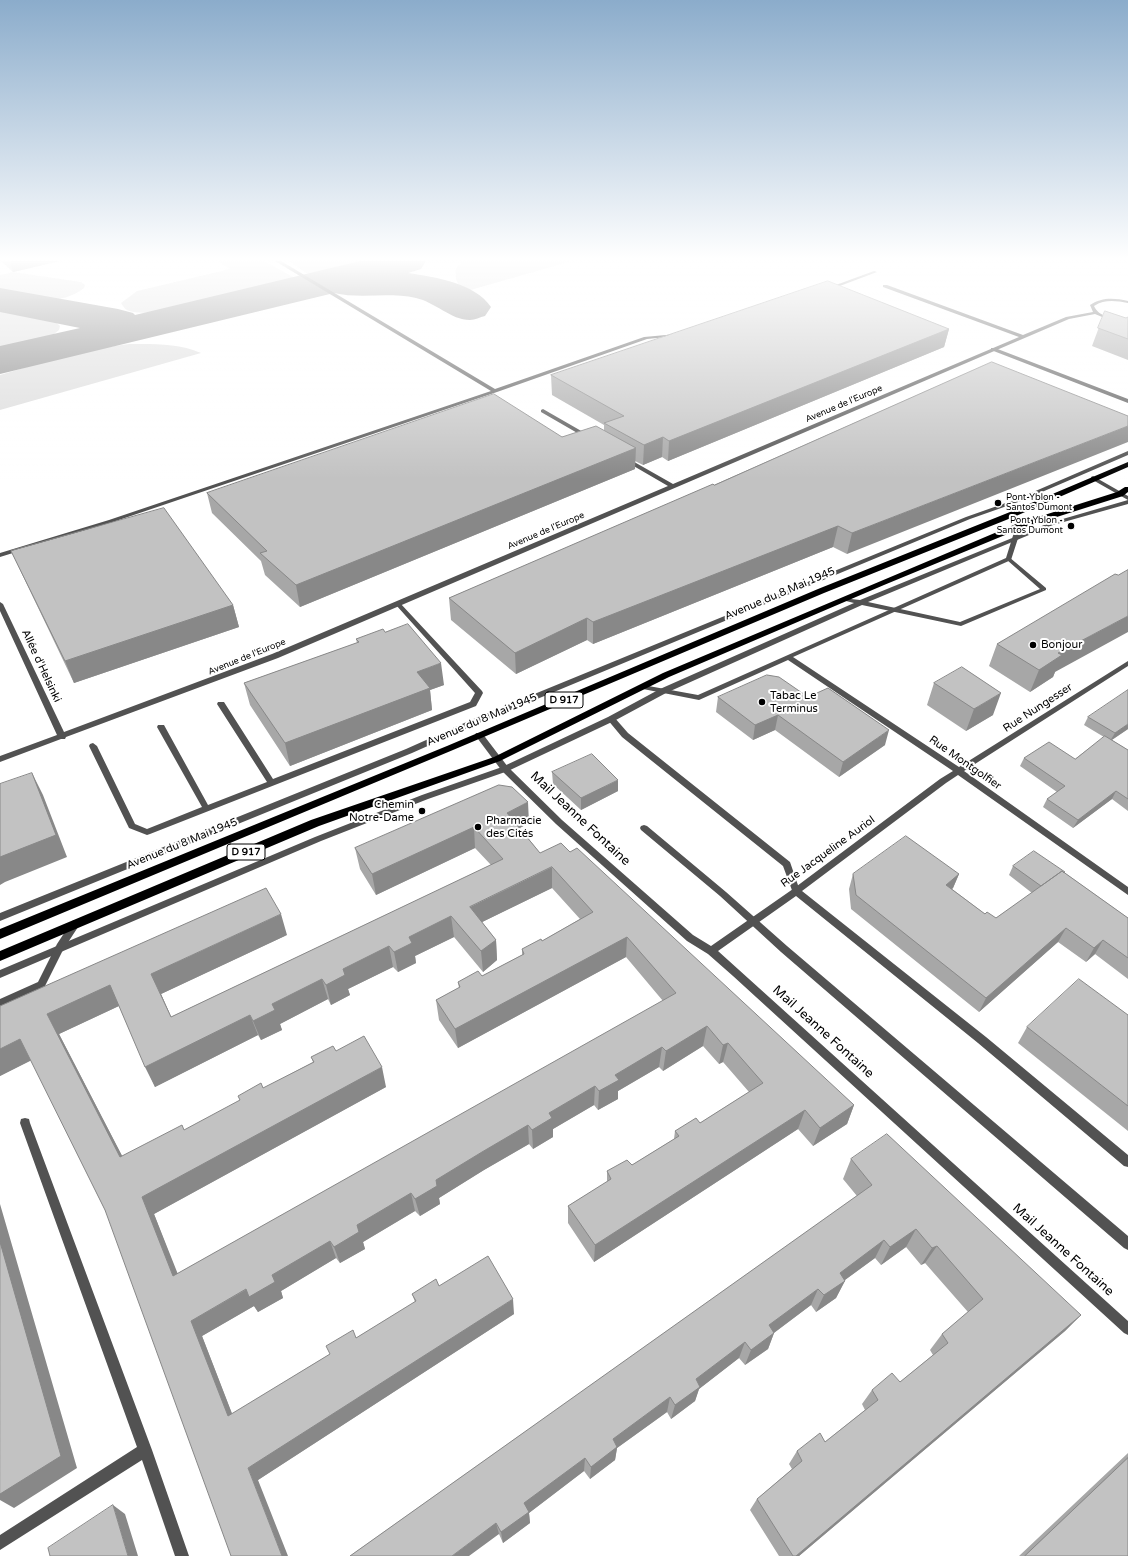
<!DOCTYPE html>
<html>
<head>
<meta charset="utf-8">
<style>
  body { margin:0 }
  canvas { display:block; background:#fff }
</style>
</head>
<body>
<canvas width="1128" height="1556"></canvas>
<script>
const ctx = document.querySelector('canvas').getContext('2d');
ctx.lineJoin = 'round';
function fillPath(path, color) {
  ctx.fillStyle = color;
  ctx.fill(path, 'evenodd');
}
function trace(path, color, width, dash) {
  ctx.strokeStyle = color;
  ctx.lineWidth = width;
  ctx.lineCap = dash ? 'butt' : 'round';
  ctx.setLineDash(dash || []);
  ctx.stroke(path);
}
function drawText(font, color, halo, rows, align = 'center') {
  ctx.font = font + ' "Varela Round",sans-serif';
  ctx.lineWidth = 4;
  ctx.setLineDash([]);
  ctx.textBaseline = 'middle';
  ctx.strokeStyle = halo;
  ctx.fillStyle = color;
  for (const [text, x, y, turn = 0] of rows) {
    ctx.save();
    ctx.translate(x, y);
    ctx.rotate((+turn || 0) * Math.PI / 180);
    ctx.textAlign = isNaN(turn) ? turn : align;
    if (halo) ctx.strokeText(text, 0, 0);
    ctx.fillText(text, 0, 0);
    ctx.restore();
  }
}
fillPath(new Path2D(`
  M218,261H264L293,277L294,280L288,283C259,290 150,322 127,310C125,309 123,306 121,303L137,291L230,269Z
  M289,261H374L314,275L306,273Z
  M463,261H572L467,291C456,284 455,280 456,268Z
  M13,272L81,282L85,285L84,288C60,307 28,299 0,294V275Z
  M0,310L55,321L60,326L59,330L48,339L0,350Z
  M129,344C154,344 178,343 201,353L0,410V375C43,362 85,349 129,344Z`), '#d9d9d9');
fillPath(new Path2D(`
  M360,261H426L421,269L408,273C435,277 475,283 491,307L485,316C480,317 475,320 470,320C451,320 435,302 416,298C389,292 359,299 334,293L0,374V346L80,328L0,312V288L118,309L133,313L135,315Z`), '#808080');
fillPath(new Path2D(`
  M275,261H281L495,389L644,337L677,334L679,335L677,336L647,339L497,392L113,522L0,557V553L109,520L491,391Z
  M874,271L877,272L829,290L825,289Z
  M991,348H995L1128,399V403L991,350Z
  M1128,451V455L1021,501L970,519L477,724L412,753L0,921V913L406,749L471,720L966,517L1017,499Z
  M1128,500V504L1053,525L868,602L960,622L1040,589L1007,560L1006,559L1009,557L1046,588V590L961,626L862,605L666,693L614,721L508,771L428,799L321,841L0,978V970L315,837L422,795L502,767L608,717L660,689L854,603L842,600V598L860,600L1049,523Z
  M398,602L400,603L482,691L483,693L476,706L150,834L147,835L129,828L89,746L90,744L93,743L97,746L135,824L147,829L202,807L157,727L158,725H164L208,805L267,782L217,704L218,702H224L273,779L470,702L475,693L396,605L395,604Z
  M644,825L647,826L726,892L787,946L1128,1236V1250L1124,1248L781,952L720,896L641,830L640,828L641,826Z
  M25,1118L29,1119L30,1123L152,1450L189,1556H175L142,1460L0,1550V1535L137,1447L20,1123L21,1119Z`), '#525252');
fillPath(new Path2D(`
  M611,716L614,717L628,733L790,862L800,891L799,893L796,894L793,893L783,866L622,737L607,719Z`), '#525252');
fillPath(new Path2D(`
  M883,285H887L1023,335L1066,317L1093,312L1090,305C1102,297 1114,298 1128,301V303C1116,301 1105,299 1094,306C1100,319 1116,318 1128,318V320L1107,319L1095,314L1069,319L278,658L66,737L65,739H61L0,762V756L57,735L0,611V602L3,604L64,732L272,654L668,486L625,461V459H629L673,484L1019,337L883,287Z
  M543,409L590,436L591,437L586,438L541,412V410Z
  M1093,476L1128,496V500L1091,479V477Z
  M1019,524L1022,526L1011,560L793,657L959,767L1128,661V666L964,771L1128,887V895L958,775L946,783L802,891L986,1037L1128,1155V1167L1124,1166L978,1043L796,896L718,951L1128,1321V1335L1124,1333L733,976L708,954L687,941L556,824L502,771L475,735L476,733H482L508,767L562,820L693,935L711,946L793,889L940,779L953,771L788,660L699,700L643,689L639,687L640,685H643L698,695L1006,558L1016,526Z
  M75,920L78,921L80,924L63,950L44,988L0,1007V999L38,982L57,944L72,921Z`), '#525252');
fillPath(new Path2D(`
  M1128,462V467L1016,516L824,593L453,750L0,939V929L447,746L818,589L1010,512Z
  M1125,487H1128V492L1123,496L1022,528L884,585L669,677L500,761L319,826L0,961V951L311,820L494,757L663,673L1016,524L1117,492Z`), '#000');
fillPath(new Path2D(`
  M1,261H60L13,272Z
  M1105,311L1126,318L1128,317V360L1092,346Z
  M949,329L944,347L668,461L662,457L643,465L635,461V469L300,607L265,575L261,561L212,513L207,493L604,430V425L552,395L551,375Z
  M992,362L847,554L833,547L593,644L587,640L516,674L451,620L449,598L714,485Z
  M11,551L233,605L239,627L74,683L21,572Z
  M385,632L444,685L430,690L432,710L290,766L250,705L244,683L357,643L356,639Z
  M997,644L1055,672L1053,677L1030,692L989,666Z
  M934,683L993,715L966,731L927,705Z
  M718,697H808L885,745L839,777L775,730L753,740L716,712Z
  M1088,717L1128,729L1112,740L1128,750V811L1112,799L1073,828L1043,807L1047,799L1057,792L1020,766L1024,758L1075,759L1104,737L1084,725Z
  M552,772L618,791L581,810L553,784Z
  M499,785L529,823L520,828L540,853L570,852L854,1105L847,1124L813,1146L798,1129L594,1262L568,1223V1206L607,1182V1171L632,1165L674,1139L675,1131L700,1123L749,1092L723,1062L719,1064L703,1046L663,1071L659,1067L618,1091V1099L598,1110L594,1105L553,1129V1137L533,1149L529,1144L484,1170L439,1198L440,1204L420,1216L415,1211L363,1242L365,1249L340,1263L336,1258L281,1291L283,1298L258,1312L254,1306L202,1336L232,1414L415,1302L412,1294L439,1286L514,1314L258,1480L105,1210L31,1060L0,1076V1006L287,935L161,994L171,1017L491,865L475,848L376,895L360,869L355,848ZM552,888L580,919L542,941L522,949V955L482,976L458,982L459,988L436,1000L439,1020L458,1048L626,957L663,1001L177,1274L154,1214L386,1087L336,1051L311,1057L313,1062L185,1130L122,1156L59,1034L119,1006L155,1087L258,1035L261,1040L282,1030L280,1024L328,999L331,1005L350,995L348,989L393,967L398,972L416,963L415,956L454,937L483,972L497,960L496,940L482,922Z
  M1013,866L1065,873L1128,918V979L1095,954L1086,962L1058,942L979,1012L851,909L849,889L853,874H959L953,888L952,889L985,914L996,918L1032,893L1009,875Z
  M1128,1015V1131L1018,1043L1027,1027Z
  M851,1159L1081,1315L1065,1331L799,1556H779L750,1510L757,1499L792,1469L789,1464L797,1451L825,1442L865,1410L862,1404L872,1390L900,1382L933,1355L930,1350L942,1334L968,1312L925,1263L921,1265L906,1247L881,1265L875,1258L845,1280L836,1298L816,1312L811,1305L774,1333L768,1349L745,1365L739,1358L699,1389L695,1401L671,1419L667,1412L617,1448L615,1460L590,1479L584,1471L529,1513L530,1523L503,1543L499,1534L350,1556L857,1196L843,1179Z
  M1128,1453V1556H1019Z`), '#a7a7a7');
fillPath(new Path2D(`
  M10,261H60L13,272Z
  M949,329L944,347L668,461L669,441Z
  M1128,426V442L847,554L852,533Z
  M663,437L662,457L643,465L644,445Z
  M636,448L635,469L300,607L296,585Z
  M838,526L833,547L593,644V622Z
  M233,605L239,627L74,683L65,661Z
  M1128,616V632L1055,672L1053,677L1030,692L1039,670L1058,653Z
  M587,618V640L516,674L515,653Z
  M441,663L444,685L430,690L432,710L290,766L285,743L417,672Z
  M1001,693L993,715L966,731L974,709Z
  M778,715L775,730L753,740L755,725Z
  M1128,724V729L1110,741L1115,733Z
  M889,730L885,745L839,777L843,762Z
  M32,773L43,795L67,857L5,882L0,885V857Z
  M618,780V791L581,810V798Z
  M1116,791L1112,799L1073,828L1078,820Z
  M528,802L529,823L508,834L507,813Z
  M474,827L475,848L376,895L372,874Z
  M552,867V888L472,927L470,907Z
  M959,874L953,888L940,899L946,885Z
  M281,914L287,935L161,994L180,1037L151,974Z
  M451,916L454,937L415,956L416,963L398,972L394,952L409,937Z
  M1066,928L1058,942L979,1012L986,998Z
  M627,937L626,957L458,1048L455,1029Z
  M496,940L497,960L483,972L481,951Z
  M1103,940L1095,954L1086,962L1094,948Z
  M389,946L393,967L348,989L350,995L331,1005L326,985L343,969Z
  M322,979L328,999L280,1024L282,1030L261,1040L253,1021L272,1004Z
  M110,985L121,1005L59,1034L132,1175L120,1157L47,1014Z
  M250,1015L258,1035L155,1087L145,1067Z
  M707,1026L703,1046L663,1071L666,1051Z
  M20,1039L34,1059L0,1076V1049Z
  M728,1043L723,1062L719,1064L723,1045Z
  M662,1047L659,1067L618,1091V1099L598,1110L599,1091L615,1075Z
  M382,1067L386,1087L154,1214L185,1292L173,1276L142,1197Z
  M595,1086L594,1105L553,1129V1137L533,1149L532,1130L549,1113Z
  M854,1105L847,1124L813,1146L820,1128Z
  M805,1110L798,1129L594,1262L595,1245Z
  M528,1125L529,1144L484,1170L439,1198L440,1204L420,1216L415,1199L436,1180L482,1152Z
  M411,1193L415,1211L363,1242L365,1249L340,1263L334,1247L357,1225Z
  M0,1204L77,1468L14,1508L0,1500Z
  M916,1229L906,1247L881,1265L890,1247Z
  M884,1240L875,1258L838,1285L845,1281L836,1298L816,1312L824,1295L840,1273Z
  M330,1241L336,1258L281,1291L283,1298L258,1312L254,1306L202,1336L238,1429L228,1416L191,1321L272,1275Z
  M937,1246L925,1263L921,1265L932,1248Z
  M818,1289L811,1305L763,1341L769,1325Z
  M513,1299L514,1314L258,1480L288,1556H282L248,1468Z
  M1081,1315L1065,1331L799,1556H796Z
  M774,1333L768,1349L745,1365L751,1350Z
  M745,1342L739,1358L699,1389L695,1401L671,1419L675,1405L696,1379Z
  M670,1397L667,1412L617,1448L615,1460L590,1479L591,1467L613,1439Z
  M585,1458L584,1471L529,1513L530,1523L503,1543L501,1532L524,1503Z
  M113,1505L125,1514L138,1556H128Z
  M496,1523L499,1534L469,1556H452Z`), '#888');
const building = new Path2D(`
  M828,281L949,329L669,441L663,437L644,445L604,423L624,416L551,375Z
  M1105,311L1126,318L1128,317V339L1098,328Z
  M992,362L1128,416V426L852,533L838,526L593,622L587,618L515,653L449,598L713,484L714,485Z
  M494,394L562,437L596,426L636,448L296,585L260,553L267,551L207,493Z
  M164,508L233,605L65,661L11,551Z
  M1128,570V616L1058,653L1062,655L1039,670L997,644L1115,574L1118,575Z
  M408,624L441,663L417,672L430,688L285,743L244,683L359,642L356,639L383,629L385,632Z
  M962,667L1001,693L974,709L934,683Z
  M767,675L779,677L808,697L828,688L889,730L843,762L778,715L755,725L718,697Z
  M1128,690V724L1115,733L1088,717Z
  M1105,736L1128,750V799L1116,791L1078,820L1047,799L1065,786L1024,758L1049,742L1075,759Z
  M592,754L618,780L581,798L552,772Z
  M32,773L56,835L0,857V784Z
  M499,785L512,787L528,802L507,813L540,853L561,843L570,852L577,848L854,1105L820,1128L805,1110L595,1245L568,1206L611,1179L607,1171L627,1160L632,1165L679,1136L675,1131L696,1118L700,1123L763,1083L728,1043L723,1045L707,1026L666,1051L662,1047L615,1075L619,1080L599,1091L595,1086L549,1113L552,1118L532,1130L528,1125L482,1152L436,1180L437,1186L415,1199L411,1193L357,1225L359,1232L334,1247L330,1241L272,1275L275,1282L249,1297L246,1289L191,1321L228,1416L330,1354L326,1346L353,1330L356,1338L416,1301L412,1294L436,1279L439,1286L488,1256L513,1299L248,1468L282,1556H231L105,1210L20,1039L0,1049V1006L266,888L281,914L151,974L171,1017L503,859L474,827L372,874L355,848ZM552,867L593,912L542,941L541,939L522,949L524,954L482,976L478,971L458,982L460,987L436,1000L455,1029L627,937L676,993L173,1276L142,1197L382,1067L364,1036L336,1051L333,1046L311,1057L314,1062L263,1088L261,1083L238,1096L240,1100L184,1130L182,1125L120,1157L47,1014L110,985L145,1067L250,1015L253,1021L275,1010L272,1004L322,979L326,985L345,975L343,969L389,946L394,952L412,943L409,937L451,916L481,951L496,940L470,907Z
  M906,836L959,874L946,885L985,914L987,912L996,918L1062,871L1128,918V958L1103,940L1094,948L1066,928L986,998L856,895L853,874Z
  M1034,851L1065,872L1064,873L1062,871L1041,886L1013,866Z
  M1079,979L1128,1015V1106L1027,1027Z
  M887,1134L1081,1315L796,1556H793L757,1499L802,1461L797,1451L820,1433L825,1442L878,1400L872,1390L892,1373L900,1382L948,1343L942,1334L983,1299L937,1246L932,1248L916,1229L890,1247L884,1240L840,1273L845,1281L824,1295L818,1289L769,1325L774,1333L751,1350L745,1342L696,1379L700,1387L675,1405L670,1397L613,1439L617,1447L591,1467L585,1458L524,1503L529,1512L501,1532L496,1523L452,1556H350L872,1185L851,1159Z
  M0,1242L61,1456L0,1494Z
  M1128,1458V1556H1025Z
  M113,1505L128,1556H50L48,1548Z`);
fillPath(building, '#c2c2c2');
trace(building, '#888', 1);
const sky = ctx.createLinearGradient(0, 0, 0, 479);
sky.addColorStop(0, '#8baccb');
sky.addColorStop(0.54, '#fff');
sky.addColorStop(1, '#ffffff00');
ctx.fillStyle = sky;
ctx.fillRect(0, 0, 1128, 479);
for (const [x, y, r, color] of [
  [998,503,4,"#000"],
  [1071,526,4,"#000"],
  [1033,645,4,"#000"],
  [762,702,4,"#000"],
  [422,811,4,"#000"],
  [478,827,4,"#000"]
]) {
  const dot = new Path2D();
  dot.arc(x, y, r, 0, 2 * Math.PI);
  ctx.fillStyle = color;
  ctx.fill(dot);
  trace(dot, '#fff', 1.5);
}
drawText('9px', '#000', '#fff', [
  ["Avenue de l'Europe",844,404,-23],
  ["Avenue de l'Europe",546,531,-23],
  ["Avenue de l'Europe",247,657,-22]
]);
drawText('9px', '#000', '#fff', [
  ["Pont-Yblon -",1006,498],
  ["Santos Dumont",1006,508],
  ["Pont Yblon -",1063,521,"right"],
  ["Santos Dumont",1063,531,"right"]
], 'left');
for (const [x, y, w] of [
  [564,700,38],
  [246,852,38]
]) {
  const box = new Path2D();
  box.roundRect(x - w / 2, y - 8, w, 16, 3);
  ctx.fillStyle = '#fff';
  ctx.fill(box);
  trace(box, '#000', 1);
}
drawText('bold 10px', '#000', null, [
  ["D 917",564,700],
  ["D 917",246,852]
]);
drawText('11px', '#000', '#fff', [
  ["Avenue du 8 Mai 1945",780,594,-23],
  ["Allée d'Helsinki",41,666,65],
  ["Rue Nungesser",1038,708,-33],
  ["Avenue du 8 Mai 1945",482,720,-23],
  ["Rue Montgolfier",965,763,35],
  ["Avenue du 8 Mai 1945",182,844,-22],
  ["Rue Jacqueline Auriol",828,852,-36]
]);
drawText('11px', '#000', '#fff', [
  ["Bonjour",1041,645],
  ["Tabac Le",770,696],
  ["Terminus",770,709],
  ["Chemin",414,805,"right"],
  ["Notre-Dame",414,818,"right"],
  ["Pharmacie",486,821],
  ["des Cités",486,834]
], 'left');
drawText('13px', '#000', '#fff', [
  ["Mail Jeanne Fontaine",580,819,43],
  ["Mail Jeanne Fontaine",823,1032,42],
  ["Mail Jeanne Fontaine",1063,1250,42]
]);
</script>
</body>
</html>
